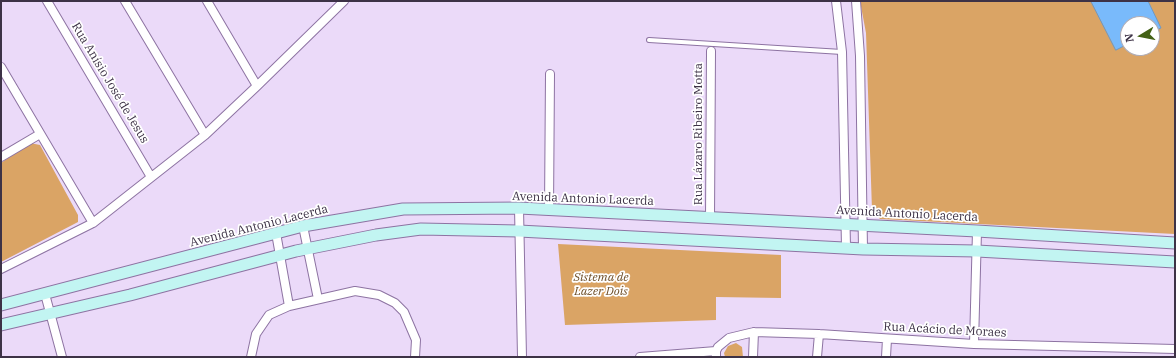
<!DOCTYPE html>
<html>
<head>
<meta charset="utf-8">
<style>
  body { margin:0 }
  #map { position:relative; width:1176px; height:358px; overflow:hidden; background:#ebdaf9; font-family:"IBM Plex Serif",serif }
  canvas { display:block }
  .frame { position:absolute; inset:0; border:2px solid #3d3246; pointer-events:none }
  .north { position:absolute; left:1120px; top:16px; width:40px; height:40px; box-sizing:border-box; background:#fff; border:1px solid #b1adb5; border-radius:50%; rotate:260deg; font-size:11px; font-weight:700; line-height:16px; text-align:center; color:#3d3246 }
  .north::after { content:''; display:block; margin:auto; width:14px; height:18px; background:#436115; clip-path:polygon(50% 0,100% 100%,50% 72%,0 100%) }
</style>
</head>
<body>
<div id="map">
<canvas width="1176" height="358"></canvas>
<div class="frame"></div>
<div class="north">N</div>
</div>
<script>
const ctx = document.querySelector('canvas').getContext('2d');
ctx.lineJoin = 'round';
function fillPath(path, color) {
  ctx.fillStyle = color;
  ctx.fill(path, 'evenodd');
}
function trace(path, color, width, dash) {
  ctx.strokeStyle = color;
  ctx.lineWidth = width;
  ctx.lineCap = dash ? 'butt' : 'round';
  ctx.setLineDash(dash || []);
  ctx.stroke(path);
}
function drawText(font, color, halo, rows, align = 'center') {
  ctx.font = font + ' "IBM Plex Serif",serif';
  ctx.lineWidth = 3.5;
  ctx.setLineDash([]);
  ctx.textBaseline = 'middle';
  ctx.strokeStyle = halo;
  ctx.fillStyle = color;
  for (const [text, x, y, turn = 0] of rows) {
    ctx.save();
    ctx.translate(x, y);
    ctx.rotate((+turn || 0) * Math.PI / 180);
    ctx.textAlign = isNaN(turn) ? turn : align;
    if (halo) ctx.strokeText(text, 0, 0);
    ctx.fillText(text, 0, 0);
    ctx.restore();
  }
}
fillPath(new Path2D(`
  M860,1H1175V234L880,219L872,210L866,33ZM1128,24H1152V48H1128Z
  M30,143L40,145L78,215V222L1,262V163Z
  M558,244L781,255V298L716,297V320L565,325Z
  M736,343L742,347L743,357H725L724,353L728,346Z`), '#daa465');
const building = new Path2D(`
  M1091,1H1148L1161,28L1152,32V24H1128V44L1116,50Z`);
fillPath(building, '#79bafb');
trace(building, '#7098c1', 1);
const service = new Path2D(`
  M649,40L842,52`);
const minor = new Path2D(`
  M47,1L151,177
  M125,1L205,135
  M207,1L257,86
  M836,1L842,52L846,247
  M856,1L860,56L863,249
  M1,67L93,223
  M1,157L40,134
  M519,208L522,357
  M549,210L550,74
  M710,218L711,51
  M303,226L318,299
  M276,233L289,306
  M1,269L93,223L205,135L257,86L344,1
  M45,294L62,357
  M974,344L977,231
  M251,357L256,334L269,315L289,306L355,291L379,295L395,303L404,312L416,340L415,357
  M640,357L716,351
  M716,357V351L718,347L729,338L754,332L819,334L974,344L1175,349
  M753,357L754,332
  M817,357L819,334
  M886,357L887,339`);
const secondary = new Path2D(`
  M1,305L303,226L403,209L519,208L977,231L1175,243
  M1,325L130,295L296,251L376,235L421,229L519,231L863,249L977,251L1175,262`);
trace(service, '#8d73a2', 6);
trace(minor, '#8d73a2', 10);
trace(secondary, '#8d73a2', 13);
trace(service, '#fff', 4);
trace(minor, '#fff', 8);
trace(secondary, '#c2f5f2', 11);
drawText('12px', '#3d3246', '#fff', [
  ["Rua Anísio José de Jesus",110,83,59],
  ["Rua Lázaro Ribeiro Motta",699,134,-90],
  ["Avenida Antonio Lacerda",583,199,2],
  ["Avenida Antonio Lacerda",907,214,3],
  ["Avenida Antonio Lacerda",259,226,-14],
  ["Rua Acácio de Moraes",945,330,3]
]);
drawText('italic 12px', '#6d4d27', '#fff', [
  ["Sistema de",601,278],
  ["Lazer Dois",601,292]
]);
</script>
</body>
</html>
